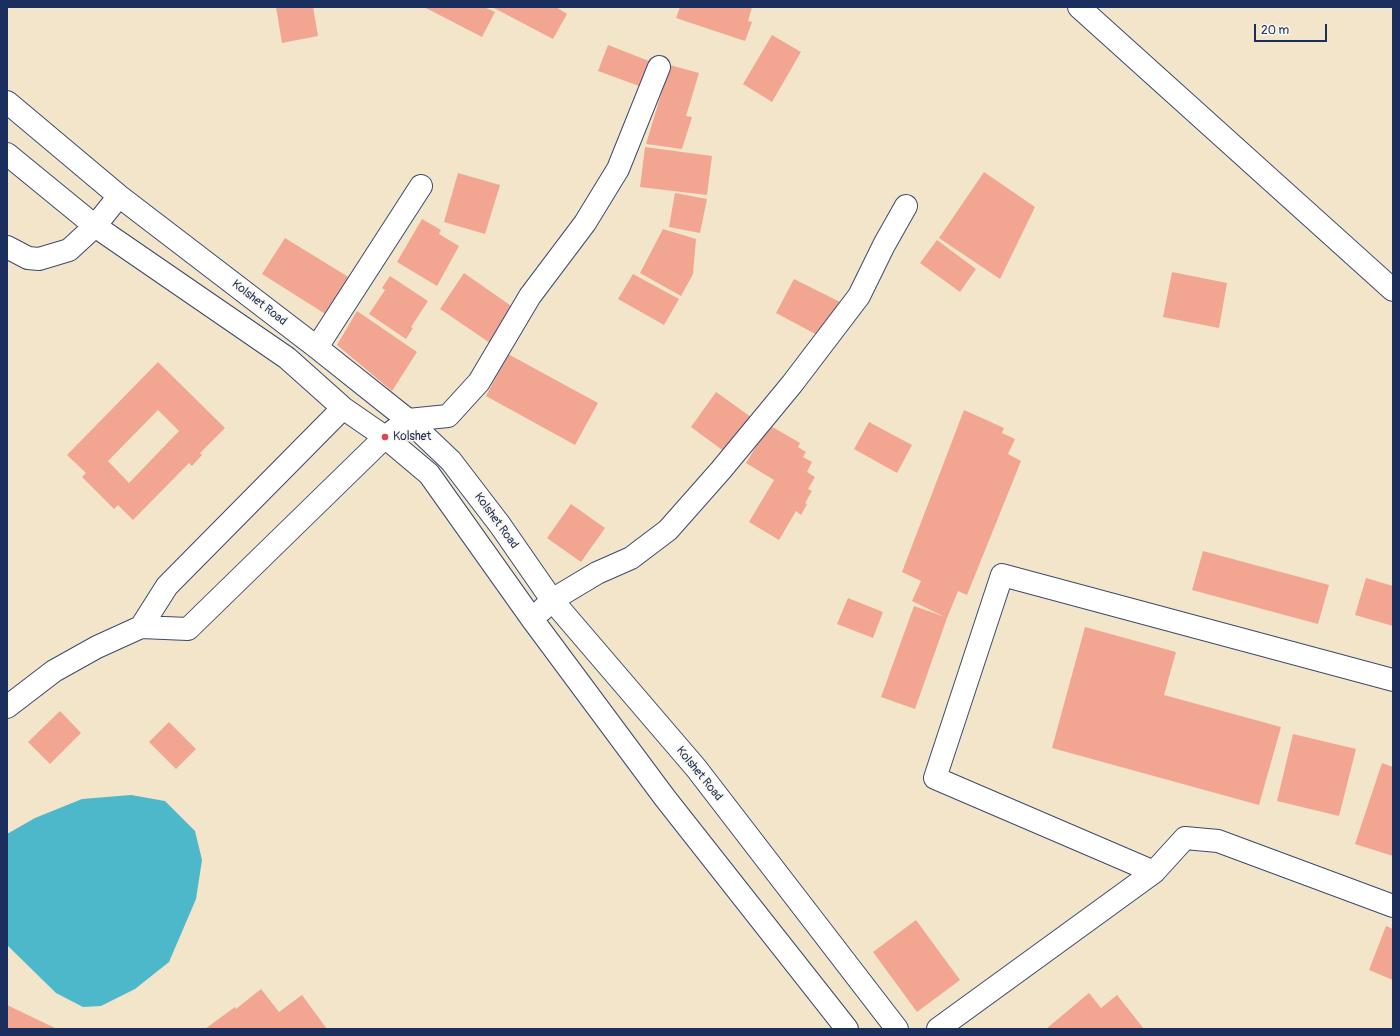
<!DOCTYPE html>
<html>
<head>
<meta charset="utf-8">
<style>
  body { margin:0 }
  #map { position:relative; width:1400px; height:1036px; overflow:hidden; background:#f2e5c9; font-family:Pangolin,sans-serif }
  canvas { display:block }
  .frame { position:absolute; inset:0; border:8px solid #1b2f5e; pointer-events:none }
  .scale { position:absolute; left:1254px; top:24px; width:73px; height:18px; box-sizing:border-box; border:2px solid #1b2f5e; border-top:0; padding-left:5px; font-size:12px; line-height:14px; white-space:nowrap; color:#1b2f5e; -webkit-text-stroke:3px #fbf7ec; paint-order:stroke }
</style>
</head>
<body>
<div id="map">
<canvas width="1400" height="1036"></canvas>
<div class="frame"></div>
<div class="scale">20 m</div>
</div>
<script>
const ctx = document.querySelector('canvas').getContext('2d');
ctx.lineJoin = 'round';
function fillPath(path, color) {
  ctx.fillStyle = color;
  ctx.fill(path, 'evenodd');
}
function trace(path, color, width, dash) {
  ctx.strokeStyle = color;
  ctx.lineWidth = width;
  ctx.lineCap = dash ? 'butt' : 'round';
  ctx.setLineDash(dash || []);
  ctx.stroke(path);
}
function drawText(font, color, halo, rows, align = 'center') {
  ctx.font = font + ' Pangolin,sans-serif';
  ctx.lineWidth = 3;
  ctx.setLineDash([]);
  ctx.textBaseline = 'middle';
  ctx.strokeStyle = halo;
  ctx.fillStyle = color;
  for (const [text, x, y, turn = 0] of rows) {
    ctx.save();
    ctx.translate(x, y);
    ctx.rotate((+turn || 0) * Math.PI / 180);
    ctx.textAlign = isNaN(turn) ? turn : align;
    if (halo) ctx.strokeText(text, 0, 0);
    ctx.fillText(text, 0, 0);
    ctx.restore();
  }
}
fillPath(new Path2D(`
  M131,795L165,801L195,831L202,860L196,899L169,962L135,989L101,1006L83,1007L56,993L7,945V834L35,818L82,799Z`), '#4eb8cb');
fillPath(new Path2D(`
  M276,7H313L318,36L282,43Z
  M424,7H484L495,12L482,37Z
  M492,7H556L567,14L553,39Z
  M680,7H752L748,21L752,22L745,41L676,18Z
  M772,35L801,52L772,102L743,84Z
  M608,45L649,61L639,86L598,71Z
  M670,65L699,73L686,116L692,117L682,149L646,144Z
  M645,147L712,156L707,195L640,187Z
  M984,172L1035,207L1000,279L939,238Z
  M458,173L500,185L485,234L444,222Z
  M675,193L707,199L700,233L669,227Z
  M422,219L441,230L439,234L459,246L437,286L397,262Z
  M663,229L696,239L693,274L681,296L640,273Z
  M285,238L350,278L327,315L262,274Z
  M937,240L976,269L960,292L920,263Z
  M1172,272L1227,283L1219,328L1163,317Z
  M464,273L517,310L493,345L440,309Z
  M633,274L679,299L664,325L618,299Z
  M390,276L428,301L411,327L413,328L406,339L369,314L385,290L382,288Z
  M794,279L840,302L821,337L776,313Z
  M357,311L417,352L392,391L337,345Z
  M508,354L598,403L575,445L486,396Z
  M158,362L225,428L200,453L202,455L192,466L189,463L133,520L118,505L114,509L82,477L86,473L67,455ZM158,410L179,431L129,483L108,461Z
  M716,392L751,417L725,452L691,427Z
  M964,410L1004,428L1002,433L1015,439L1008,454L1021,461L967,595L958,591L947,618L915,709L881,697L914,606L945,617L912,601L921,581L902,572Z
  M869,422L912,445L897,473L854,449Z
  M769,425L800,443L798,447L806,452L803,457L812,462L807,472L815,477L808,489L812,491L805,503L807,504L801,515L796,511L779,540L749,522L774,480L746,463Z
  M571,504L605,528L581,562L547,538Z
  M1203,551L1329,585L1318,624L1192,590Z
  M1366,578L1393,586V626L1355,615Z
  M848,598L883,612L873,638L837,624Z
  M1085,627L1176,652L1164,695L1281,727L1259,805L1052,748Z
  M60,711L81,733L50,764L28,742Z
  M169,722L196,749L176,769L149,742Z
  M1293,734L1356,749L1339,816L1277,801Z
  M1382,763L1393,767V856L1355,844Z
  M916,920L960,980L917,1012L873,952Z
  M1386,926L1393,929V980L1369,970Z
  M261,989L279,1012L302,995L327,1029H205L235,1007L236,1009Z
  M1089,993L1101,1008L1117,995L1144,1029H1046Z
  M7,1005L57,1029H7Z`), '#f2a691');
const minor = new Path2D(`
  M1079,7L1393,290
  M7,102L119,196L315,346L408,420L451,461L500,525L552,600L696,768L897,1029
  M7,154L95,226L287,358L343,408L385,437L429,474L532,619L665,798L847,1029
  M7,247L28,258L39,259L69,250L95,226L119,196
  M315,346L319,344L421,186
  M542,610L552,600L597,573L631,558L668,530L721,470L792,384L859,296L884,245L906,206
  M141,627L167,586L343,408
  M7,707L54,671L97,647L141,627L188,629L385,437L408,420L448,416L479,382L530,296L585,223L618,169L659,67
  M1154,872L935,778L1002,575L1393,680
  M938,1029L1154,872L1185,838L1218,841L1393,906`);
trace(minor, '#3b4a6e', 24);
trace(minor, '#fff', 22);
for (const [x, y, r, color] of [
  [385,437,4,"#d1495b"]
]) {
  const dot = new Path2D();
  dot.arc(x, y, r, 0, 2 * Math.PI);
  ctx.fillStyle = color;
  ctx.fill(dot);
  trace(dot, '#fbf7ec', 1.5);
}
drawText('12px', '#1b2f5e', '#fbf7ec', [
  ["Kolshet Road",259,303,38],
  ["Kolshet Road",496,521,54],
  ["Kolshet Road",699,774,51]
]);
drawText('12px', '#1b2f5e', '#fbf7ec', [
  ["Kolshet",393,437]
], 'left');
</script>
</body>
</html>
